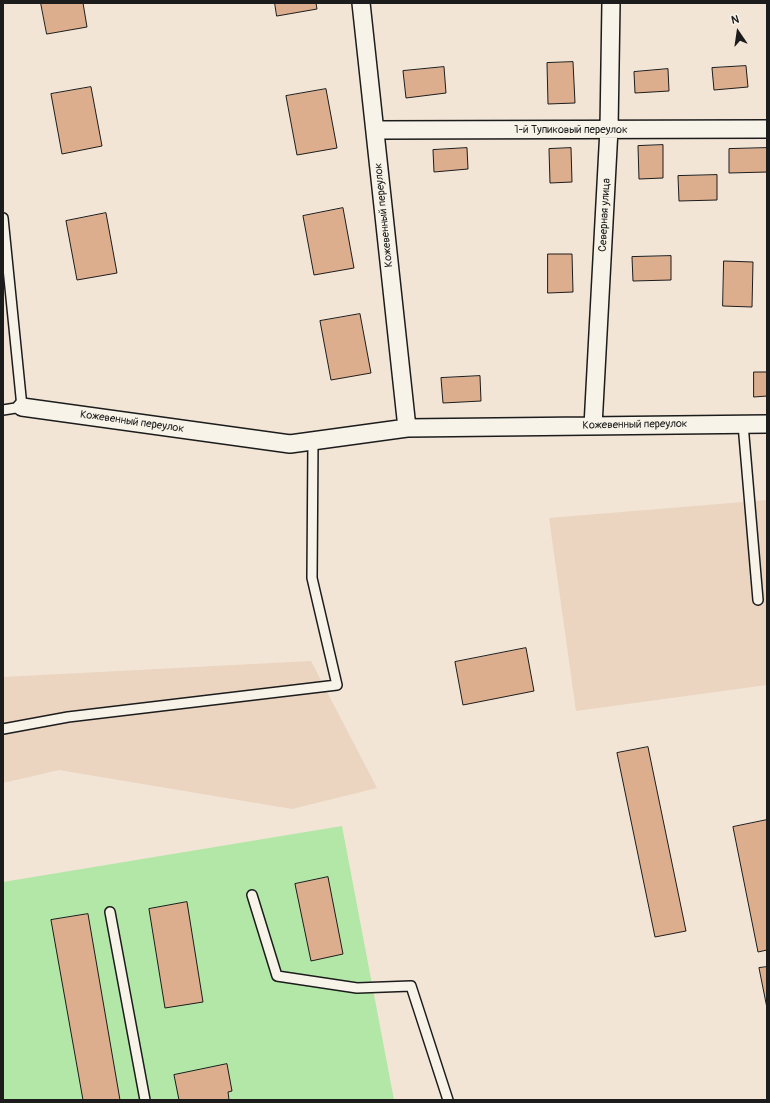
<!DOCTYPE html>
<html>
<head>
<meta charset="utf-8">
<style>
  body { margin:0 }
  #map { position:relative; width:770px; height:1103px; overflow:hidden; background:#f2e5d6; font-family:Pangolin,sans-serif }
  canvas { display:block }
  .frame { position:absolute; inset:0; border:4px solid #1c1c1c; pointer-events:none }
  .north { position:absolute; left:718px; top:12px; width:40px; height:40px; -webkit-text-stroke:3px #f7f3e8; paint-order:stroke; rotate:347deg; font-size:11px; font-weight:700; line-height:16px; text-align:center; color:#1c1c1c }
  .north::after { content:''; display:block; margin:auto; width:14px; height:18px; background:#1c1c1c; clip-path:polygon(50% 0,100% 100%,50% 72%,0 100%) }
</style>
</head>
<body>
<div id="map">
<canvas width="770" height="1103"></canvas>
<div class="frame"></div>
<div class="north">N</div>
</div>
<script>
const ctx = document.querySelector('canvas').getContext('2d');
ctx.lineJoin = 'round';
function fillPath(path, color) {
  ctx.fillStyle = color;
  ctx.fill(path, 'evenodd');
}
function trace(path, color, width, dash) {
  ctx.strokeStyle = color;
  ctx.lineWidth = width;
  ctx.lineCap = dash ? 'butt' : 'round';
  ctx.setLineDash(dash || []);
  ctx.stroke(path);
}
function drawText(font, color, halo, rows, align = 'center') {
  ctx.font = font + ' Pangolin,sans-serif';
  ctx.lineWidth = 3;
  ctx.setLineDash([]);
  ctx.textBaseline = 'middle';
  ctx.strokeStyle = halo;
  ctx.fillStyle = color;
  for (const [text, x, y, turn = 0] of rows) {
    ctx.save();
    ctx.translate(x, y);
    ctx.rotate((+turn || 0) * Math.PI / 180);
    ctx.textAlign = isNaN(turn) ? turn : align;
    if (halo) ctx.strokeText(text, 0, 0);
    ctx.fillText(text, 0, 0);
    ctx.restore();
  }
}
fillPath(new Path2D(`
  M767,500V685L576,711L549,518Z
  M311,661L377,788L292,809L59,770L3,783V677Z`), '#ebd4c0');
fillPath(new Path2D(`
  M342,826L394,1100H3V882Z`), '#b3e7a8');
const building = new Path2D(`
  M41,3H83L87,27L47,34Z
  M275,3H316L317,9L277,16Z
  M573,62L575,103L548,104L547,63Z
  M746,66L748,87L714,90L712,68Z
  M444,67L446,93L406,98L403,71Z
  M668,69L669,91L635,93L634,72Z
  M91,87L102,146L62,154L51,94Z
  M326,89L337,148L297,155L286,96Z
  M663,145V178L639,179L638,146Z
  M467,148L468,169L434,172L433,150Z
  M571,148L572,182L550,183L549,149Z
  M767,148V172L729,173V149Z
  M717,175V200L679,201L678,176Z
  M343,208L354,268L314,275L303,216Z
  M106,213L117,273L77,280L66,221Z
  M548,254H572L573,292L548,293Z
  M671,256V280L633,281L632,257Z
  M724,261L753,262L752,307L723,306Z
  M360,314L371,373L331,380L320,321Z
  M754,372H767V396L754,397Z
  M480,376L481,401L443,403L441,378Z
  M526,648L534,691L463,705L455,662Z
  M648,747L686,931L655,937L617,753Z
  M767,820V950L758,952L733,827Z
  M328,877L343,954L311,961L295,884Z
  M187,902L203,1002L165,1008L149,909Z
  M88,914L120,1100H83L51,920Z
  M767,967V1008L759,968Z
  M227,1064L232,1091L228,1092L229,1100H179L174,1075Z`);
fillPath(building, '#dcae8d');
trace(building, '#1c1c1c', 1);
const service = new Path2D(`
  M3,218L22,407L3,410
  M743,424L758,600
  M3,729L68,717L337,685L312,578L313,441
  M252,895L277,976L357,988L411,986L448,1100
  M110,912L145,1100`);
const minor = new Path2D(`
  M361,3L407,428
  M375,130L767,129
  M22,407L290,444L407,428L767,424
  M593,426L609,129L611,3`);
trace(service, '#1c1c1c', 12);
trace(minor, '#1c1c1c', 20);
trace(service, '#f7f3e8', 9);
trace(minor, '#f7f3e8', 17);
drawText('11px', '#1c1c1c', '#f7f3e8', [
  ["1-й Тупиковый переулок",571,130],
  ["Кожевенный переулок",384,215,-96],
  ["Северная улица",605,215,-87],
  ["Кожевенный переулок",132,422,8],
  ["Кожевенный переулок",635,425,-1]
]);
</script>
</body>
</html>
